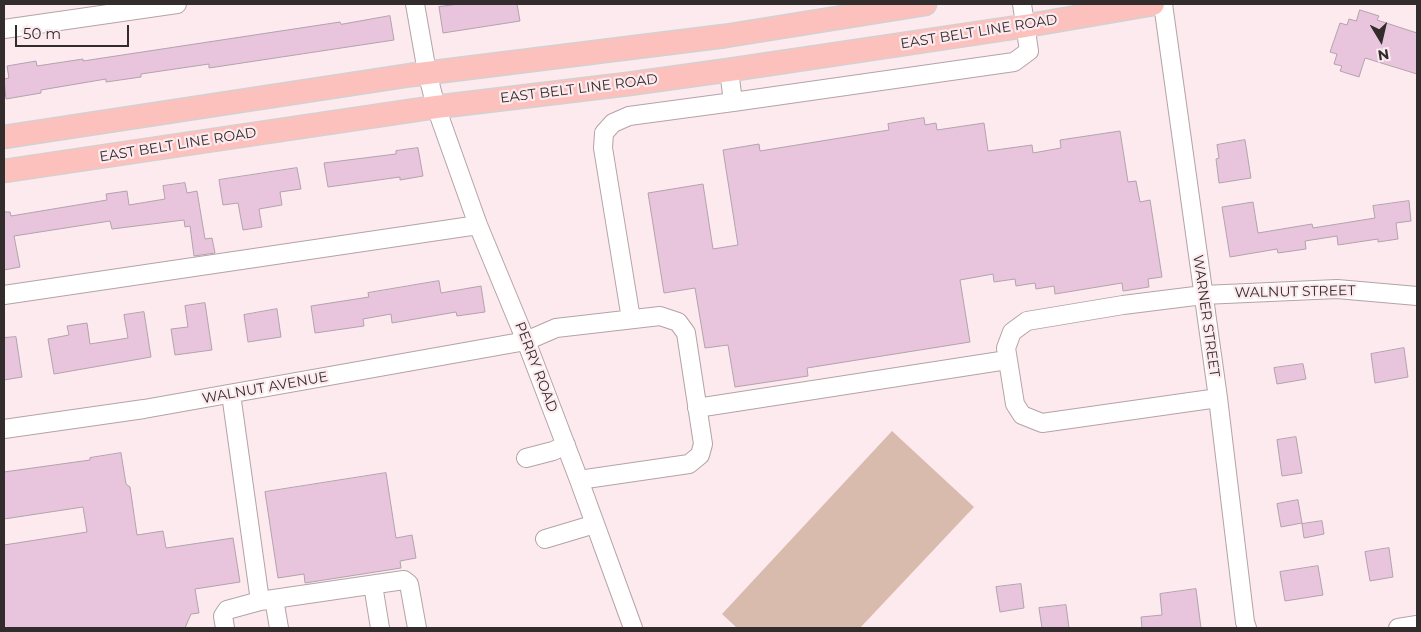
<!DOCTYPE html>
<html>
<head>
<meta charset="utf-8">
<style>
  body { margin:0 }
  #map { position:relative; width:1421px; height:632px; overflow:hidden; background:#fdeaef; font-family:Montserrat,sans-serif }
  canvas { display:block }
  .frame { position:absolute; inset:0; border:5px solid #322c2d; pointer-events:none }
  .north { position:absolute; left:1356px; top:15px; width:50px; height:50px; -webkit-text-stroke:4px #fdeaef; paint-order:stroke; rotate:171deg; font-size:14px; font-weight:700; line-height:20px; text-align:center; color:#322c2d }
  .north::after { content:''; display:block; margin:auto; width:18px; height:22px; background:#322c2d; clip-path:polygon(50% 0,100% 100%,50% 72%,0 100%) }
  .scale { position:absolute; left:15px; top:25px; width:114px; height:22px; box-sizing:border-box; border:2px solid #322c2d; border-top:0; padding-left:6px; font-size:15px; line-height:18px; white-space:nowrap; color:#322c2d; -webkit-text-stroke:4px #fdeaef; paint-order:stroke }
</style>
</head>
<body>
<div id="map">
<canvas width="1421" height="632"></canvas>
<div class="frame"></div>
<div class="north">N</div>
<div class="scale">50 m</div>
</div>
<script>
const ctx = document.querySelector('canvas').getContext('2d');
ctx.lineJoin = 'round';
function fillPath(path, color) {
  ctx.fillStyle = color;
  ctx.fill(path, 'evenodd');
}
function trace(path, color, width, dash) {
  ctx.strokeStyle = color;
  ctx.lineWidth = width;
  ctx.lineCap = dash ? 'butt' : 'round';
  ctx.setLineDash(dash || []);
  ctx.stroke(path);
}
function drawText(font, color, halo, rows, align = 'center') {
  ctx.font = font + ' Montserrat,sans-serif';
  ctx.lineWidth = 4.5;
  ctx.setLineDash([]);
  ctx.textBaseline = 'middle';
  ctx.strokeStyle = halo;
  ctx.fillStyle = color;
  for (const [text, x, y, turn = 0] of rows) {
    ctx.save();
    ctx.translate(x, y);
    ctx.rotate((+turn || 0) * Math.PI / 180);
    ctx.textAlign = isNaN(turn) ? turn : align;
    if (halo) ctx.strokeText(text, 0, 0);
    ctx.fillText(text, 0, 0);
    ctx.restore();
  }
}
fillPath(new Path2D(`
  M892,431L974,507L860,628H737L722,614Z`), '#d8bbad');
const building = new Path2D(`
  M460,4H517L520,21L443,33L439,7Z
  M1360,10L1379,16L1377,20L1417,33V74L1365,58L1359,77L1340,71L1342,66L1334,64L1337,54L1330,52L1340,23L1347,25L1349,19L1356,21Z
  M390,16L394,40L209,68V64L141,74V77L106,82V79L41,90V93L6,99L4,79L9,78L7,66L36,61L37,66L83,59V61L340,22L341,24Z
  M924,118L925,125L936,123L937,130L984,123L988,151L1032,145L1033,153L1061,148L1060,140L1120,131L1128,182L1136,181L1140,202L1150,200L1162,277L1148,279L1149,287L1123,291L1122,283L1055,294L1054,286L1036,289L1035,283L1016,286L1015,279L994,282L993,274L960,280L970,342L807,368L808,376L735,387L728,345L705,348L695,288L664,293L648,193L703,184L713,249L738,245L723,150L759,144L760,151L889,130L888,124Z
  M1245,140L1251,178L1219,183L1216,159L1219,158L1217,145Z
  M418,148L423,176L400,180V177L328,187L324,163L396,154V151Z
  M297,168L301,189L280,192L282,205L259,209L262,227L243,230L238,203L223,205L219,180Z
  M185,183L187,193L197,191L205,239L212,238L215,253L194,256L190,226L185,227L184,220L112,229L110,221L14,236L20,267L4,270V212H10L11,216L107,200L106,194L127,191L129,205L165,199L163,186Z
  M1409,201L1411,221L1396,223L1398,239L1378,242V239L1338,245L1337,236L1305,241L1306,249L1278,253L1277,249L1230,257L1222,207L1253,202L1258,233L1312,224L1313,228L1375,218L1373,206Z
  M439,281L441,293L481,286L485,312L457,316L456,312L392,323L391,314L363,319L364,326L315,333L311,306L369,297L368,293Z
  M205,303L212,350L175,355L171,329L188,327L185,306Z
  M277,309L281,337L248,342L244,315Z
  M144,312L151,357L54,374L48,339L69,335L67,326L87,323L90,344L128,338L124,315Z
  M16,337L22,377L4,380V338Z
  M1404,348L1408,377L1375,383L1371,354Z
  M1303,364L1306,379L1277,384L1274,368Z
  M1296,437L1302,473L1282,476L1277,440Z
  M121,453L126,484L130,487L137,535L163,531L166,548L233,538L240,582L195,589L199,613L191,614L185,628H4V545L87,532L83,507L4,519V472L90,460V458Z
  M386,473L396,538L412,535L416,558L400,561L401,568L305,583L304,574L278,578L265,492Z
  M1298,500L1302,523L1281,527L1277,504Z
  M1322,521L1324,534L1304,538L1302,524Z
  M1389,548L1393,577L1370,581L1365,552Z
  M1318,566L1323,595L1285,601L1280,572Z
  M1021,584L1024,608L1000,612L996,587Z
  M1196,589L1201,628H1142L1141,617L1162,615L1160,594Z
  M1066,605L1069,628H1042L1039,608Z`);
fillPath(building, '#e8c5dc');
trace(building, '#b1a3ac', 1);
const minor = new Path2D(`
  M415,4L427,72L436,107L478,225L526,341L579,480L633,628
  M1163,4L1218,398L1245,622L1247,628
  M4,29L177,4
  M729,70L733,102L1014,62L1029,51L1022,4
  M4,295L478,225
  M631,319L603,148L604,133L613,123L629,116L733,102
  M1218,398L1042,423L1022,415L1015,404L1006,348L1012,332L1027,321L1123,305L1203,295L1337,289L1417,296
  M697,408L1007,360
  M4,429L144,409L526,341L556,328L660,316L678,322L686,333L703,444L700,455L689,464L579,480
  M526,458L553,451L566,445
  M545,539L595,524
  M373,585L380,628
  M274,599L279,628
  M260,601L404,580L409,584L417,628
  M225,628L223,616L227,610L260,601L231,394
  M1398,628L1417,625`);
const major = new Path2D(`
  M4,137L411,75L725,36L925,4
  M4,171L436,107L628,84L729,70L1025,26L1153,4`);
trace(minor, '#b4a3a7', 20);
trace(major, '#d2d1d1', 25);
trace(minor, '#fff', 18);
trace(major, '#fcc1bd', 22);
drawText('14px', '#322c2d', '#fdeaef', [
  ["EAST BELT LINE ROAD",979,32,-9],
  ["EAST BELT LINE ROAD",579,89,-7],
  ["EAST BELT LINE ROAD",178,145,-9],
  ["WALNUT STREET",1295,292,-1],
  ["WARNER STREET",1206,316,82],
  ["PERRY ROAD",536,367,69],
  ["WALNUT AVENUE",265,388,-10]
]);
</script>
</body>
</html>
